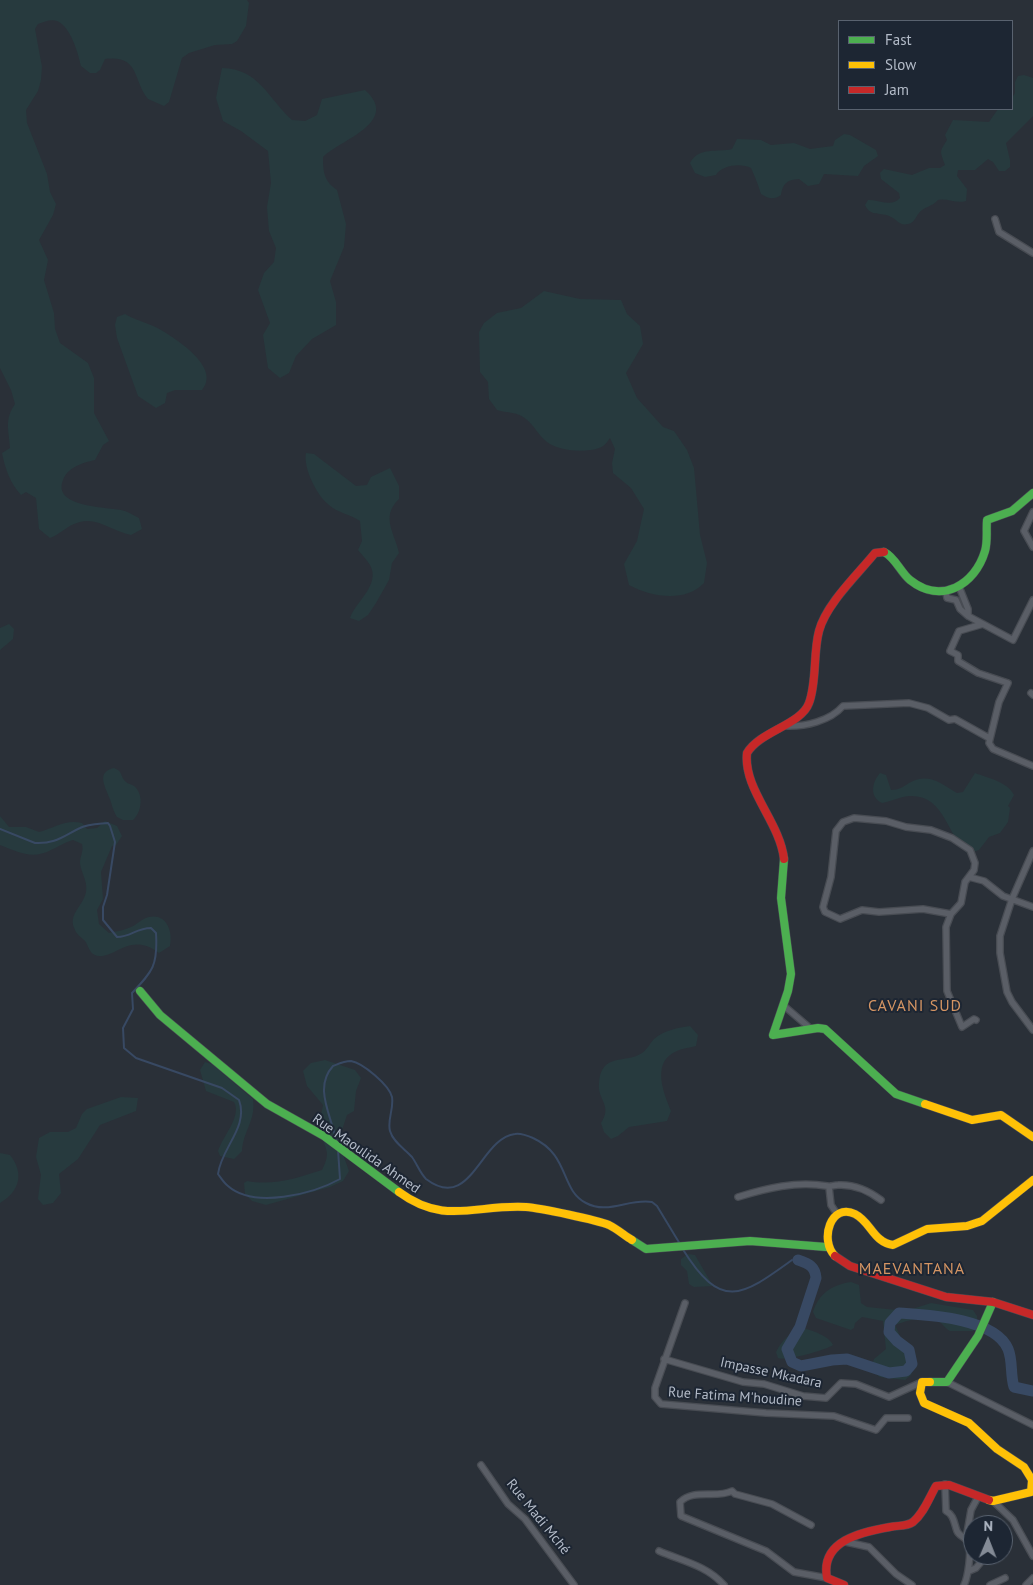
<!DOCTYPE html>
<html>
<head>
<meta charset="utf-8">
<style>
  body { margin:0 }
  #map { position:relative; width:1033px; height:1585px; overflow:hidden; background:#2a3038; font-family:"PT Sans",sans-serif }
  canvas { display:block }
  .legend { position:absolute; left:838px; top:20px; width:175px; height:90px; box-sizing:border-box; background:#1d2633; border:1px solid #59626f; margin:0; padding:6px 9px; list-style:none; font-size:15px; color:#b4bcc9 }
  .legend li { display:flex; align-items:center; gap:10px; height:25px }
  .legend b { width:25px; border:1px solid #59626f }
  .north { position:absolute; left:963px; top:1515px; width:50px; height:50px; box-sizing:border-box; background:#1d2633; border:1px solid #59626f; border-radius:50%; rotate:1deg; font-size:14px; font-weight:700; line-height:20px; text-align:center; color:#b4bcc9 }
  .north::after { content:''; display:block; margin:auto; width:18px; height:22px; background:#848b96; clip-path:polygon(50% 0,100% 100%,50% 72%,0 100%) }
</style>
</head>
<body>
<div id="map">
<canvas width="1033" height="1585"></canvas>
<ul class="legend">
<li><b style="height:6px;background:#4caf50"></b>Fast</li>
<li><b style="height:6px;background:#ffc107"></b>Slow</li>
<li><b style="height:6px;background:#c62828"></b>Jam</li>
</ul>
<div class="north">N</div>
</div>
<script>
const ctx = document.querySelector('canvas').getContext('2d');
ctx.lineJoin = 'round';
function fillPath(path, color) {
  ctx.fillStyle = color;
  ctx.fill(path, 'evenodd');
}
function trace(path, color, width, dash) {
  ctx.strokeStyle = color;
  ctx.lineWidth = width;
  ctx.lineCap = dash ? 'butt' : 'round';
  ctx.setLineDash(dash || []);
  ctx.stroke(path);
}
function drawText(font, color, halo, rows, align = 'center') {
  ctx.font = font + ' "PT Sans",sans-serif';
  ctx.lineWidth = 4;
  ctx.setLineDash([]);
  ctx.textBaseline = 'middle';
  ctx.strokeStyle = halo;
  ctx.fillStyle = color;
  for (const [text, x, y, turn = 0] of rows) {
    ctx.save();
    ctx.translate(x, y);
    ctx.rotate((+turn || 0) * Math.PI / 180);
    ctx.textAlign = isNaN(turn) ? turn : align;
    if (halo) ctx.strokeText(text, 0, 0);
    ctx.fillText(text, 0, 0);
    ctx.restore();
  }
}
fillPath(new Path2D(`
  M0,0H247L249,3L246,26L237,41L232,44L215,45L189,53L182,58L169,102L164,106L148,99C132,79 140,55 105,59L100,70L96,73H90L81,66C78,53 71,27 57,21C51,19 44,22 38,24L35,29L42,67L41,80L38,91L26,110L27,123L47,174L50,192L56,204L53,215L39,240L48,260L44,280L54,313L55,329L60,343L88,363L94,378V413L109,441L103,445L95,460C82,463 68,467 63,480C52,507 105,507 121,510C127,511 133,515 139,518L142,529L131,535C111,531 95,514 74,524C65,528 60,534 50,538L39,529L36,498L26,492L21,495C10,483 5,468 2,453L10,448C9,430 4,420 15,404L11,390L0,368Z
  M222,68C259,69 267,97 292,120L305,121L317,115L322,99L365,90C401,122 340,140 323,157C323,172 324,181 337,190L346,224L344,247L330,281L336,302V325L312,339L296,356L289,373L280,378L268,368L263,335L270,323L258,290L264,273L274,262L276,248L269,231L267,207L271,183L268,151L241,131L223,121L216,98Z
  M1024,75L1033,78V116L1006,143L1010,160V167L1005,171H999L993,162L988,159L975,170H958L957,176L967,189L966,201C956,204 948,198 938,200C932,207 923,207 919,213C915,218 914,223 908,224C899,226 898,220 891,217C881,211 871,218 865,205L868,200C879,199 891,208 900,198L899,193L881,179L880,173L884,169L912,175L929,168H940L945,165C940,150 939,153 947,140L945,135L953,120L989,122L998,109H1012V98L1015,93V82L1018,76Z
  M844,134L850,135L876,150L878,156L864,166L858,176L824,174L819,184L808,186L799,179C787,180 783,183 781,195C774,200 769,199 761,194C758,184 755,177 751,168C741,163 722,165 716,175L705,177L695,173L690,163C699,146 717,153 732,149L737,139L761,140L771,145L794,143L810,149L833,146L835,140Z
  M544,291L580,299L621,300L627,314L640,326L643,344L626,373L637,398L663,427L674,431L687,450L694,468L700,535L707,563L704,583C685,603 651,597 629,585L624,564L637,541L644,509L631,488L613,473L612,463L615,449L610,438C607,442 605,446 599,448C586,453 558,451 547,442C538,435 534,425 526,419C518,412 507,413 497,410L489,399L488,382L480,372L479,332L484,323L497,313L521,308Z
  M125,314C137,321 149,323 161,330C178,340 221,368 202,390H175L167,393L165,403L156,408L138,396L117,338L115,325L117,317Z
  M306,453L314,454L356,486L367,485L371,477L390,468L399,486V499C380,517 395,533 399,553L392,563L389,580L376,603L368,615L359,621L350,618C355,602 381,585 370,565C367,560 362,555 358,550L362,541L360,521C350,514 338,513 329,505C317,496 303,468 306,453Z
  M9,624L14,629L13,639L0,650V628Z
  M114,768C122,771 120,774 124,780C127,784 131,784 134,786C144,794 142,812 133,820H123L117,817C113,811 112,804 109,797C105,786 96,772 114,768Z
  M880,773L886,775L891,790C899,790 903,787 909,783C929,772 941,784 957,793L963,792L975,773C988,778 1008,782 1014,795L1008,806L1010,808L1008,822L1000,833L989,837L979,850L968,854C947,836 945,794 909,796C899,797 892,801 882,803C869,797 872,782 880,773Z
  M0,816L9,827H26L39,832C54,828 66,819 82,823L87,829L97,828L105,821L117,826L122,836L116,845L112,846L101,872L103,899L97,910L99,924L109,933C118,931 126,930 135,925C139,922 144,918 149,917C167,913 173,932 170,946L159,953C127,929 112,965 93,954C89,951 88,945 85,941C81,937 77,935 75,930C67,914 83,907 86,892C88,881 81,873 80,863C80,856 84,851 82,844L73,840C65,842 58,847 51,850C32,860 18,852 0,845Z
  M690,1026L698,1035L696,1046C688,1048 679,1049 673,1053C652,1065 664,1094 671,1111L667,1121L629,1127L618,1136L611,1139L604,1132L601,1123C613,1105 597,1100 599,1083C601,1052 626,1064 642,1053C647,1050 650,1043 654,1039C664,1030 678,1028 690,1026Z
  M325,1060L355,1070L361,1078L356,1091L354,1111L347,1115L340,1136V1146L349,1171L343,1181L330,1187L266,1205L252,1201L245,1194L244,1183L247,1181C274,1186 297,1178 322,1170C333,1149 323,1148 319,1128C318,1122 322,1112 323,1105L307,1086L303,1071L311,1063Z
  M205,1062L212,1064L253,1099C256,1121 243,1131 242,1151L234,1159L220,1156L218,1151C223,1136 242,1116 234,1102L206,1091L200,1070Z
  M121,1097L138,1098L136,1111L100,1125L78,1159L59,1174L61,1193L53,1203L43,1205L38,1199L41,1175L36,1157L39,1138L50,1132H68L76,1128L82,1114L87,1109Z
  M0,1153L10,1155C25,1174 19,1192 0,1203Z
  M688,1254L695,1255L713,1286L694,1287L689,1284L687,1271L681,1265V1259Z
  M851,1282L859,1285L861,1303L867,1307L906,1311L931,1303L973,1310L977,1316V1326L973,1331H950C944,1328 942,1322 937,1321C922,1316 908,1320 895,1325L914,1367L911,1375L905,1380L880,1377L870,1369L874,1359L886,1349L883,1321L862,1317L855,1323L854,1328L851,1330L816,1318L813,1312C819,1293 832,1285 851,1282Z
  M802,1328C812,1330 829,1336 833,1345C826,1350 787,1361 778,1358L776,1352C781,1341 792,1331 802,1328Z`), '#273a3e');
trace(new Path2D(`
  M0,829L35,843C56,844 63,836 80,828C88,824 99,824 108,823L110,826L115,842L107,895L103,907V920L117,937C131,937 136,928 151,928L156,933C158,965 153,971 132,993L133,1009L123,1028L124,1048L136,1058L222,1088L239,1100C249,1127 221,1148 218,1174C221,1178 224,1183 228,1186C254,1209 313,1194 340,1179L338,1150
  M336,1141C332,1116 313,1088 333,1066C338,1064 344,1061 351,1061C363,1063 389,1085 392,1097C394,1109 387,1120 390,1131C393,1142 405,1149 412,1157C417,1164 420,1173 426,1179C471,1213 480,1138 515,1134C520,1133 529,1136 533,1138C570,1155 560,1190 586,1203C608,1215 629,1198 652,1202L657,1206L680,1244
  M682,1248C721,1311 741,1297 792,1260`), '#384963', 2);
trace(new Path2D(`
  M798,1260C809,1264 815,1266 816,1278L800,1327L787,1349L792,1362L801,1366L832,1360L847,1359L889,1373L906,1371L912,1364L909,1350L897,1341L889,1332L890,1323L899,1313C928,1315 995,1318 1008,1349C1013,1361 1010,1374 1014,1387L1033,1391`), '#384963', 11);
const street = new Path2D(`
  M995,219L999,232L1033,253
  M1033,512L1024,531L1033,547
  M960,589L968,609V616L1013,640L1033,600
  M946,592L947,598L956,600L960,609L968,616
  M983,624L959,631L950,651L958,655V661L978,673L1008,683L999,702L989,743L993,749L1033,766
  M1031,693L1033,695
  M785,726C805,727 830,721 843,706L909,703L928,708L949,720L955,719L989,738
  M854,818L886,821L906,827L931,830L952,838L970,850L975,863L974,870L965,882L961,903L951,914L923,909L879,912L862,910L840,919L825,912L823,907L831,877L836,831L843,822Z
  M1033,851L1012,899L1000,936V953L1007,992L1012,1002L1033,1030
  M969,877L984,881L1003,896L1033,907
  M951,914L946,927L947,991L962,1027L974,1019L976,1020
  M783,1005L811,1029
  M829,1187L831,1205L837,1214
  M738,1197C767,1188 796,1181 827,1186C831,1187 834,1185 838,1185C855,1184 868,1190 881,1200
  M685,1303L655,1388V1397L661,1404L766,1413L834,1416L876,1430L886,1418H908
  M664,1359L743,1382L764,1384L803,1396L826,1398L841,1383L856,1384L889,1397L922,1382
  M947,1382L1033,1425
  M481,1465L508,1504L525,1519L574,1585
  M945,1484L946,1511C954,1515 954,1523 957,1531C959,1536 965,1537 968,1542C972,1550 968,1577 964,1585
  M993,1501L1013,1520L1033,1556
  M811,1525L772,1504L735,1494L732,1491C716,1499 694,1488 680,1502L681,1516L766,1551L794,1572L827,1578
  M966,1539L971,1510L978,1497
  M846,1542L869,1547L896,1574L912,1585
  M659,1551C682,1561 706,1565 724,1585
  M969,1571L976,1568L987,1555
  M990,1585L1005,1578
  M1026,1585L1033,1578`);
const fast = new Path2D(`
  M884,552C895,557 901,573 910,580C941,605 975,585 985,551C988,541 986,530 987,520L1012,511L1033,493
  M784,859L781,898L791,974L788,991L773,1035L818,1028L825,1029L896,1094L925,1104
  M140,991L160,1015L267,1104L324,1136L399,1192
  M632,1240L646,1249L750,1241L826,1247
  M930,1382H947L978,1336L993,1302`);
const slow = new Path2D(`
  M925,1104L972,1120L1001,1115L1033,1137
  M399,1192C445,1226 476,1204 526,1207C540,1208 597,1220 609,1225C617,1229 624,1235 632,1240
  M835,1256C819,1240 831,1202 855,1214C871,1222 873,1242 893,1245L927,1229L967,1226L982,1221L1033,1180
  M930,1382H922L920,1393L924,1403L969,1423L997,1449L1024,1467L1032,1480L1031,1492L993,1501L989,1500`);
const jam = new Path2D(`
  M784,859C780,822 743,789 747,753C760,731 801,725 809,703C817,682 813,653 819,631C826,604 858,574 875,553L884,552
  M835,1256L850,1266L946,1297L993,1302L1033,1315
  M844,1585L827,1578C820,1541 861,1532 890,1527C898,1525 906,1527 913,1522C924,1513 929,1498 936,1486L949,1485L989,1500`);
trace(street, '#484c53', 8);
trace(fast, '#484c53', 9);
trace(slow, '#484c53', 9);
trace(jam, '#484c53', 9);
trace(street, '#5a5e66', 5.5);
trace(fast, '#4caf50', 8);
trace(slow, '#ffc107', 8);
trace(jam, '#c62828', 8);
drawText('14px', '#b4bcc9', '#1d2633', [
  ["Rue Maoulida Ahmed",366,1154,35],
  ["Impasse Mkadara",771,1373,12],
  ["Rue Fatima M'houdine",735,1397,4],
  ["Rue Madi Mché",538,1517,51]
]);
ctx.letterSpacing = '1px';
drawText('16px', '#d59563', '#1d2633', [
  ["CAVANI SUD",915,1006],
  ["MAEVANTANA",912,1269]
]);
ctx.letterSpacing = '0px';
</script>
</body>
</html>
